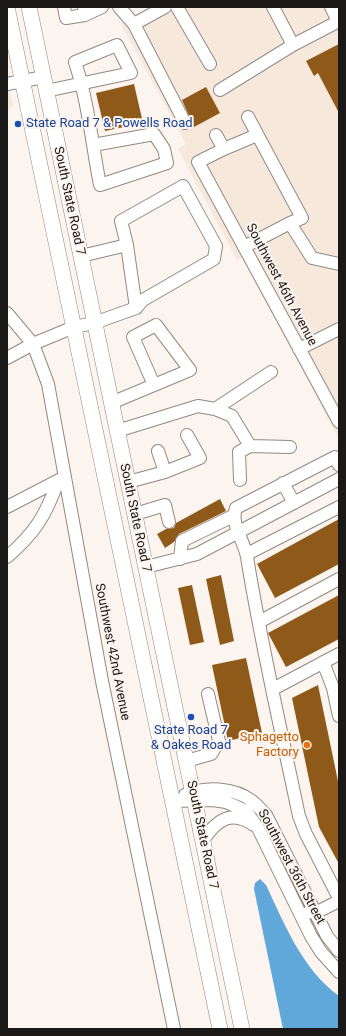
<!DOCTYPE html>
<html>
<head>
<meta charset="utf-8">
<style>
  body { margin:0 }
  #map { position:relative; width:346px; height:1036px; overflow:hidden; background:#fcf4ee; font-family:Roboto,sans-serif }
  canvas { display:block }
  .frame { position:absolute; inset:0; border:8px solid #1b1917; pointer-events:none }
</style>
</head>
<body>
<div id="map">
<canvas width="346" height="1036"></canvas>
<div class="frame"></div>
</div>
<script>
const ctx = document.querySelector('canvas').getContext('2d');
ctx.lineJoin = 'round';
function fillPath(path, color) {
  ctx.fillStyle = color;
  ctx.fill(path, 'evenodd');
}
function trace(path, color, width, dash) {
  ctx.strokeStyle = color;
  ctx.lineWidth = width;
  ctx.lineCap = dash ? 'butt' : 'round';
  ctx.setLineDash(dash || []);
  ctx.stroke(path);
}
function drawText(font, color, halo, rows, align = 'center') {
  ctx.font = font + ' Roboto,sans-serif';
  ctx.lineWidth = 4;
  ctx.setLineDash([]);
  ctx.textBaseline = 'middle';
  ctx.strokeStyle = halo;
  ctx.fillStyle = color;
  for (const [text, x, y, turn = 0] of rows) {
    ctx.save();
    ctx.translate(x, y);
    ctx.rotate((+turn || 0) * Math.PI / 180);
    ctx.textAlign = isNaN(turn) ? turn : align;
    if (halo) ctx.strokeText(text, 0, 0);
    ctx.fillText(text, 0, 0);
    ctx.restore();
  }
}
fillPath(new Path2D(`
  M152,7H339V439L242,258L237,260L178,149L186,144L121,24Z
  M7,79L13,107L7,110Z`), '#f6e9dc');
fillPath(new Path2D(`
  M260,879L266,885C285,925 302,969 339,996V1029H283L254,889L255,883Z`), '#60a7da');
fillPath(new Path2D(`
  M339,44V113L318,73L314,76L306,61Z
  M134,84L143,123L105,131L96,93Z
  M206,87L220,113L194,127L182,100Z
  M220,499L226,511L179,534L174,542L165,548L157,534L166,529L174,528L176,523Z
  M339,519V564L275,598L257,564Z
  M221,575L234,641L220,645L206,579Z
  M192,585L204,642L190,645L178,588Z
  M339,595V639L286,667L268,633Z
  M246,658L262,733L228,741L212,665Z
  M318,685L339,786V864L319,827L292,698Z`), '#8f5a19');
const minor = new Path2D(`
  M64,7L66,18L85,15L84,7
  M119,7L134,24L165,7
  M177,7L210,64
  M273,7L293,45
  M331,7L338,21
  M85,15L102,7
  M134,24L185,123
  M7,84L44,77
  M220,90L293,45L339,21
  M46,91L131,73L117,45L75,62C88,101 92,144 100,185L167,163L164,149L154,134L93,145
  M248,117L302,218L290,223L312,258L339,264
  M216,135L224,149L257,135
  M224,149L198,162L339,422
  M127,245L136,308L94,323L74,327L33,344L48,384L102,681L174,1029
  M244,247L290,223
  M81,256L127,245L121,221L183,186L216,246L214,259L143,300L136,308
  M7,313L33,344L7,358
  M299,349L339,329
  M111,403L190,370L156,325L133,337L154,385
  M215,409L271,372
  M117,431L198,406L215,409L232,416L250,446L290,447
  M158,451L165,472
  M339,465L335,457L236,508C230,524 244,540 247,557C261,644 281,730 299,816L306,834L339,898
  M240,480L239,452L250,446
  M128,482L165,472L200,458L187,435
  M283,483L294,503
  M7,507L61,479
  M135,514L165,505L169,522
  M247,554L339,507
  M7,557C35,533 46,515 58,481
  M180,559L182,541L233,516
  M146,567L197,554L339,479
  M259,622L339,579
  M323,662L333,688L339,716
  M273,689L339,654
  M186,761L211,754L219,741L208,694
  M185,795C205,786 234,787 252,801C257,805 261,810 266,815L327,936L339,951
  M172,801L213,800L226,802L246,811L258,828L311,936L321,952L339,972
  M203,840C217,820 231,809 254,825
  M309,912L315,913L339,901`);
const major = new Path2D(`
  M7,7L220,1029
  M29,7L242,1029`);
trace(minor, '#918a84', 14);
trace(major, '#918a84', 16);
trace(minor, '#fff', 12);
trace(major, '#fff', 15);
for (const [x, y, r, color] of [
  [18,124,4,"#1a4fb4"],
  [191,717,4,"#1a4fb4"],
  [307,745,4,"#e8710a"]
]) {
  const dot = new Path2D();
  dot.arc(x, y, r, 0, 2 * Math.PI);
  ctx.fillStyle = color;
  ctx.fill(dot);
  trace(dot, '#fcf4ee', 1.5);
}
drawText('13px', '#164399', '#fcf4ee', [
  ["State Road 7 & Powells Road",26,124],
  ["State Road 7",191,731,"center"],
  ["& Oakes Road",191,746,"center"]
], 'left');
drawText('13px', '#1b1917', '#fcf4ee', [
  ["South State Road 7",69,201,78],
  ["Southwest 46th Avenue",281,285,62],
  ["South State Road 7",135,518,78],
  ["Southwest 42nd Avenue",112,652,79],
  ["South State Road 7",202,835,78],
  ["Southwest 36th Street",291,867,62]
]);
drawText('13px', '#c56008', '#fcf4ee', [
  ["Sphagetto",299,738],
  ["Factory",299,753]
], 'right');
</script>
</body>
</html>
